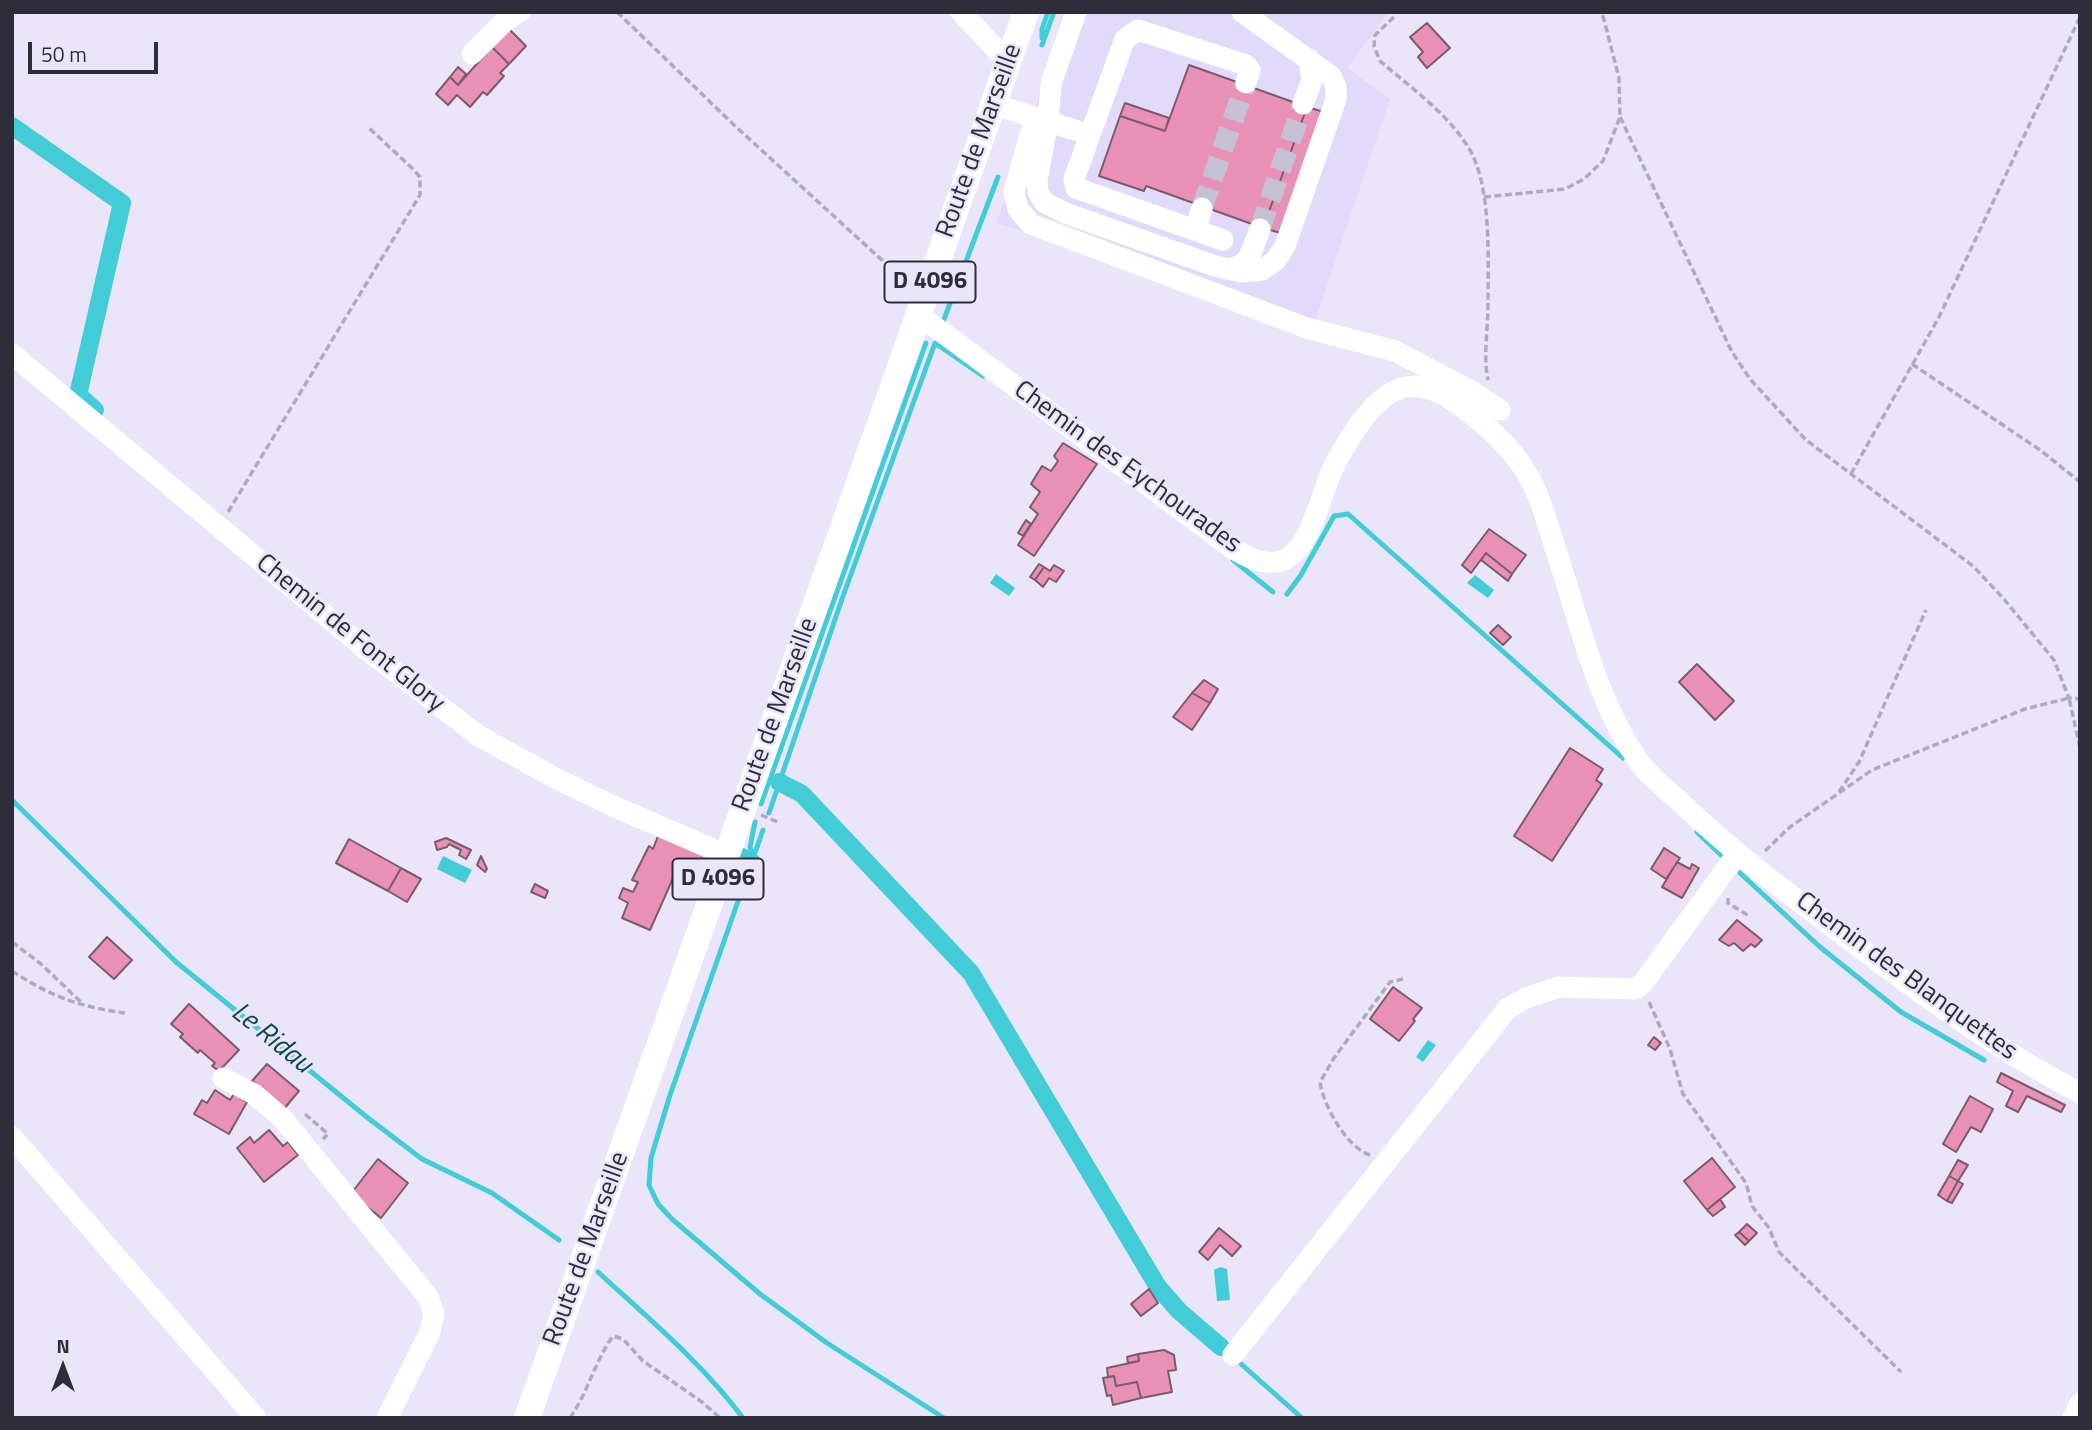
<!DOCTYPE html>
<html>
<head>
<meta charset="utf-8">
<style>
  body { margin:0 }
  #map { position:relative; width:2092px; height:1430px; overflow:hidden; background:#eae5fa; font-family:"Titillium Web",sans-serif }
  canvas { display:block }
  .frame { position:absolute; inset:0; border:14px solid #302d3a; pointer-events:none }
  .north { position:absolute; left:28px; top:1332px; width:70px; height:70px; -webkit-text-stroke:5px #eae5fa; paint-order:stroke; rotate:0deg; font-size:19px; font-weight:700; line-height:28px; text-align:center; color:#302d3a }
  .north::after { content:''; display:block; margin:auto; width:24px; height:32px; background:#302d3a; clip-path:polygon(50% 0,100% 100%,50% 72%,0 100%) }
  .scale { position:absolute; left:28px; top:42px; width:130px; height:32px; box-sizing:border-box; border:4px solid #302d3a; border-top:0; padding-left:9px; font-size:21px; line-height:24px; white-space:nowrap; color:#302d3a; -webkit-text-stroke:5px #eae5fa; paint-order:stroke }
</style>
</head>
<body>
<div id="map">
<canvas width="2092" height="1430"></canvas>
<div class="frame"></div>
<div class="north">N</div>
<div class="scale">50 m</div>
</div>
<script>
const ctx = document.querySelector('canvas').getContext('2d');
ctx.lineJoin = 'round';
function fillPath(path, color) {
  ctx.fillStyle = color;
  ctx.fill(path, 'evenodd');
}
function trace(path, color, width, dash) {
  ctx.strokeStyle = color;
  ctx.lineWidth = width;
  ctx.lineCap = dash ? 'butt' : 'round';
  ctx.setLineDash(dash || []);
  ctx.stroke(path);
}
function drawText(font, color, halo, rows, align = 'center') {
  ctx.font = font + ' "Titillium Web",sans-serif';
  ctx.lineWidth = 5;
  ctx.setLineDash([]);
  ctx.textBaseline = 'middle';
  ctx.strokeStyle = halo;
  ctx.fillStyle = color;
  for (const [text, x, y, turn = 0] of rows) {
    ctx.save();
    ctx.translate(x, y);
    ctx.rotate((+turn || 0) * Math.PI / 180);
    ctx.textAlign = isNaN(turn) ? turn : align;
    if (halo) ctx.strokeText(text, 0, 0);
    ctx.fillText(text, 0, 0);
    ctx.restore();
  }
}
fillPath(new Path2D(`
  M1066,12H1389L1347,68L1390,99L1315,321L997,223Z`), '#e2dafb');
fillPath(new Path2D(`
  M996,574L1015,588L1009,596L990,583Z
  M1475,575L1494,590L1488,598L1467,583Z
  M443,856L472,870L465,883L437,869Z
  M1428,1040L1436,1045L1423,1062L1416,1057Z
  M1220,1267L1227,1269L1230,1300L1217,1301L1214,1270Z`), '#41ccd7');
trace(new Path2D(`
  M1042,38V29L1048,12
  M1042,45L1054,12
  M943,322L998,177
  M1233,560L1273,592
  M1287,594L1301,575L1334,516L1348,514L1623,758
  M12,800L176,962L368,1118L422,1159L492,1193L559,1240
  M761,804L926,343
  M769,813L842,599L935,343L983,376
  M763,830L670,1095L651,1158L649,1185L658,1204L673,1220L760,1294L827,1343L944,1418
  M1697,832L1721,855
  M753,856L750,847L755,822
  M1740,873L1820,947L1901,1012L1984,1060
  M598,1272C649,1319 702,1363 743,1418
  M1241,1364L1302,1418`), '#41ccd7', 5);
trace(new Path2D(`
  M12,126L122,203L78,395L95,410
  M779,782L802,794L971,973L1158,1287L1179,1311L1221,1347
  M742,857L752,862`), '#41ccd7', 18);
const building = new Path2D(`
  M1427,23L1450,48L1427,68L1418,57L1423,52L1410,37Z
  M509,29L526,46L509,64L492,47Z
  M492,47L509,64L500,73L504,76L487,95L483,92L470,107L457,95L448,105L436,94L450,77L458,85Z
  M1189,65L1307,107L1263,228L1146,186L1144,191L1099,176L1120,116L1165,131Z
  M458,67L466,74L458,85L450,77Z
  M1125,103L1169,118L1165,131L1120,116Z
  M1307,107L1324,112L1281,233L1263,228Z
  M1063,443L1097,464L1034,556L1018,545L1038,514L1030,507L1040,492L1031,484L1042,466L1051,471L1058,461L1054,456Z
  M1026,520L1031,524L1023,536L1018,533Z
  M1489,529L1526,555L1512,574L1486,553L1471,573L1462,565Z
  M1486,553L1512,574L1508,581L1481,560Z
  M1039,564L1044,567L1035,580L1030,577Z
  M1054,565L1064,571L1056,582L1049,578L1043,587L1035,580L1044,567L1050,571Z
  M1498,625L1511,637L1503,645L1490,633Z
  M1697,664L1734,701L1715,720L1679,682Z
  M1204,680L1218,689L1210,703L1192,693Z
  M1192,693L1210,703L1192,730L1173,717Z
  M1570,748L1603,769L1596,780L1602,784L1552,861L1514,836Z
  M658,836L710,856L697,884L674,876L650,930L622,918L628,903L619,898L623,888L633,892L638,882L632,880L649,846L653,849Z
  M446,838L471,850L466,859L459,855L461,850L449,844L447,847L437,850L435,842Z
  M349,839L401,868L388,891L336,863Z
  M1664,848L1680,858L1666,879L1651,869Z
  M481,856L487,869L485,872L477,865Z
  M1677,862L1690,869L1692,864L1699,868L1682,898L1662,887Z
  M401,868L421,879L407,902L388,891Z
  M535,884L548,891L545,898L531,892Z
  M1737,920L1762,940L1755,947L1751,944L1743,951L1734,943L1729,946L1719,940Z
  M107,937L132,960L114,979L89,957Z
  M1393,987L1422,1008L1413,1019L1415,1021L1399,1041L1370,1019Z
  M189,1004L239,1050L219,1071L212,1066L215,1063L200,1050L198,1053L180,1037L183,1034L171,1024Z
  M1654,1037L1661,1043L1655,1050L1648,1045Z
  M267,1064L299,1091L283,1110L252,1081Z
  M2001,1073L2065,1105L2061,1112L2027,1096L2018,1112L2006,1106L2013,1091L1997,1082Z
  M215,1090L230,1100L234,1094L247,1102L229,1134L194,1114L202,1100L207,1103Z
  M1970,1096L1993,1109L1981,1132L1971,1127L1956,1152L1943,1144Z
  M269,1130L283,1146L288,1142L298,1155L264,1182L237,1148L250,1137L254,1143Z
  M1712,1158L1735,1187L1707,1210L1684,1181Z
  M378,1159L408,1183L381,1218L361,1202L353,1191Z
  M1958,1160L1968,1165L1958,1181L1949,1176Z
  M1949,1176L1958,1181L1947,1201L1938,1195Z
  M1958,1181L1963,1184L1952,1203L1947,1201Z
  M1720,1199L1725,1207L1713,1216L1707,1210Z
  M1747,1224L1757,1233L1749,1241L1739,1232Z
  M1219,1228L1241,1246L1232,1256L1220,1245L1208,1260L1199,1252Z
  M1739,1232L1749,1241L1745,1245L1735,1235Z
  M1149,1289L1158,1303L1141,1316L1131,1304Z
  M1164,1350L1174,1355L1176,1370L1168,1371L1172,1392L1141,1398L1137,1382L1116,1386L1114,1376L1108,1377L1107,1368L1139,1361L1138,1354Z
  M1138,1354L1139,1361L1128,1363L1127,1357Z
  M1114,1376L1116,1386L1137,1382L1141,1398L1113,1405L1111,1395L1107,1396L1103,1378Z`);
fillPath(building, '#e990b6');
trace(building, '#7c5b69', 2);
trace(new Path2D(`
  M1202,208L1246,83
  M1260,229L1303,104`), '#c5c0d4', 21, [21, 10]);
trace(new Path2D(`
  M617,12L734,125L907,283
  M1394,17L1375,35L1374,46L1380,61C1410,87 1447,113 1468,147C1492,184 1488,261 1488,305C1488,330 1483,356 1488,380
  M1620,117L1732,352L1750,379L1806,440L1973,566L2003,598L2054,660L2069,698L2080,699
  M1484,197L1565,189L1584,179L1603,161L1620,117L1619,78L1602,12
  M1912,364L2040,450L2080,482
  M1851,474L1939,317L2080,17
  M228,512L420,195V177L413,169L369,128
  M1839,792L1859,762L1926,610
  M761,815L778,822
  M1765,851L1790,827L1872,770L2025,709L2069,698L2080,748
  M1728,898V903L1749,916
  M12,942L41,964L84,1005
  M12,971C50,996 80,1007 125,1013
  M1649,1002L1670,1049L1683,1094L1746,1183L1752,1206L1769,1228L1779,1252L1901,1372
  M305,1114L328,1134L323,1139
  M1370,1155C1347,1148 1323,1105 1320,1082L1334,1058L1390,982L1403,979
  M570,1418C588,1392 595,1361 613,1336L623,1339L643,1361L702,1402L720,1418`), '#afaabd', 3.5, [7, 3.5]);
trace(new Path2D(`
  M961,12L1008,62
  M1076,12L1051,84L1048,121L1037,180L1038,192L1044,202L1065,213L1215,266L1242,272L1262,270L1276,260L1285,246L1336,99V87L1331,76L1242,12
  M472,54L505,21L520,12
  M993,104L1090,135L1125,39L1138,30L1246,65L1250,70L1246,83
  M1303,104L1312,80L1309,59
  M1035,117L1014,192L1018,209L1031,224L1307,328L1395,351L1475,393L1500,410
  M1090,135L1074,179L1076,188L1223,240
  M1195,230L1202,208
  M1225,269C1250,269 1252,249 1260,229
  M919,315L1232,548C1301,593 1311,524 1330,475C1336,460 1344,448 1352,435C1378,395 1406,369 1452,400C1479,418 1509,444 1526,472C1540,494 1546,520 1554,544C1579,618 1594,697 1639,762C1649,776 1663,787 1676,798C1709,830 1744,859 1780,887C1876,960 1972,1037 2080,1093
  M12,354L368,651L479,736L557,779L613,806L726,855
  M223,1078L254,1094L283,1119L428,1297L434,1314L430,1332L387,1418
  M12,1137L256,1418
  M1233,1355L1508,1008L1526,998L1559,987L1635,989L1643,983L1737,854
  M2073,1418L2080,1403`), '#fff', 21);
trace(new Path2D(`
  M527,1418L1026,12`), '#fff', 26);
for (const [x, y, w] of [
  [930,282,91],
  [718,879,91]
]) {
  const box = new Path2D();
  box.roundRect(x - w / 2, y - 20.5, w, 41, 5);
  ctx.fillStyle = '#eae5fa';
  ctx.fill(box);
  trace(box, '#302d3a', 2);
}
drawText('bold 24px', '#302d3a', null, [
  ["D 4096",930,282],
  ["D 4096",718,879]
]);
drawText('26px', '#302d3a', '#eae5fa', [
  ["Route de Marseille",980,141,-70],
  ["Chemin des Eychourades",1127,468,36],
  ["Chemin de Font Glory",350,634,39],
  ["Route de Marseille",776,715,-70],
  ["Chemin des Blanquettes",1906,977,36],
  ["Route de Marseille",587,1249,-70]
]);
drawText('italic 28px', '#0c494d', '#eae5fa', [
  ["Le Ridau",271,1039,39]
]);
</script>
</body>
</html>
